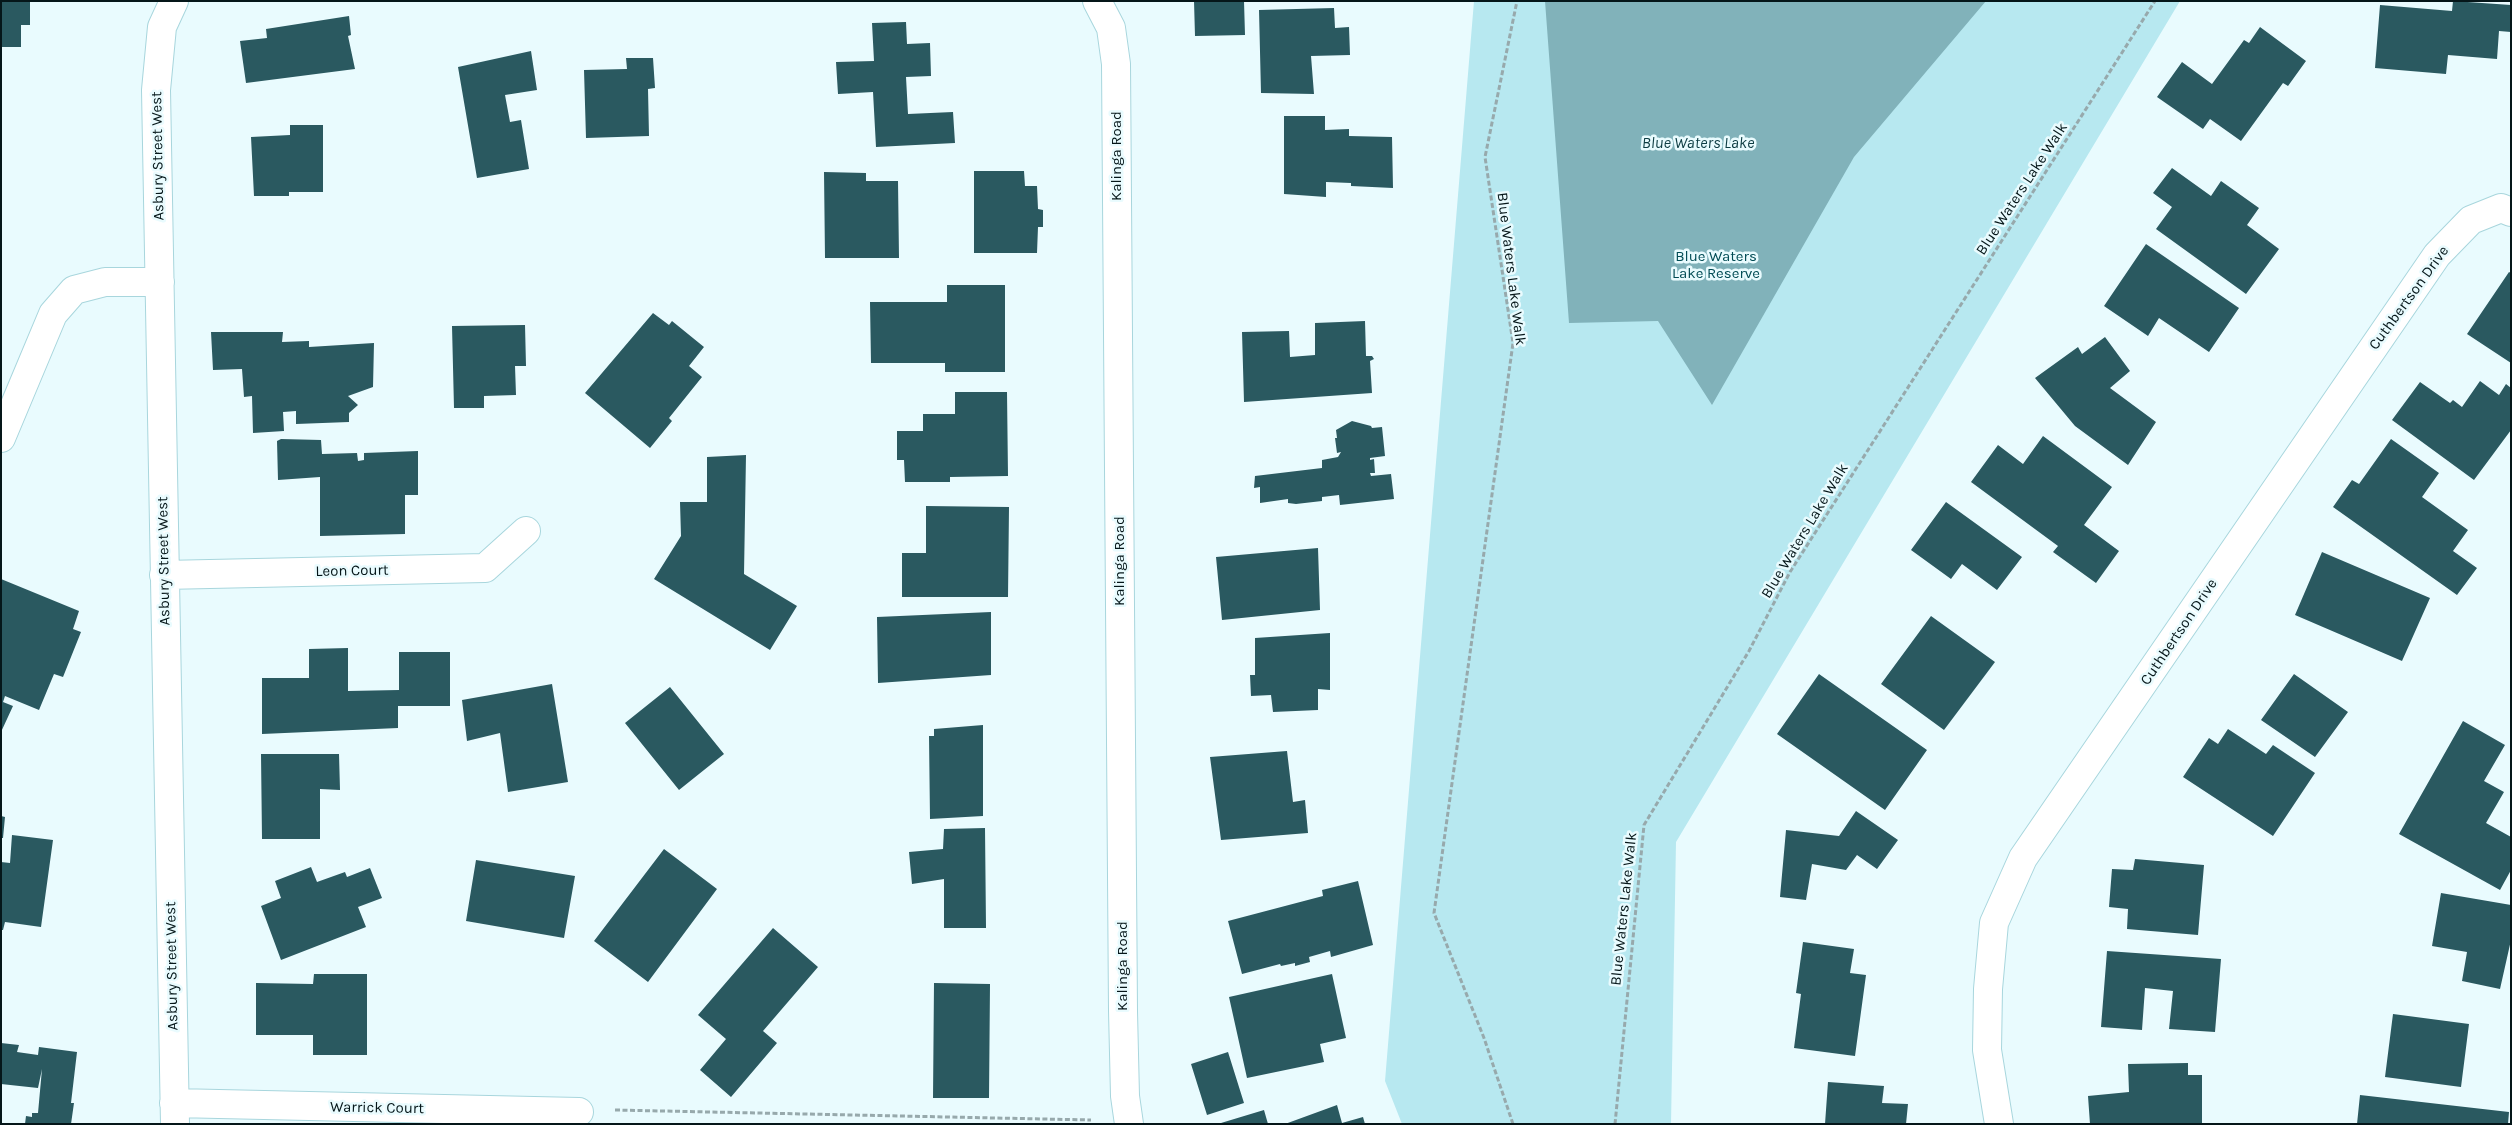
<!DOCTYPE html>
<html>
<head>
<meta charset="utf-8">
<style>
  body { margin:0 }
  #map { position:relative; width:2512px; height:1125px; overflow:hidden; background:#e9fbfe; font-family:Karla,sans-serif }
  canvas { display:block }
  .frame { position:absolute; inset:0; border:2px solid #051619; pointer-events:none }
</style>
</head>
<body>
<div id="map">
<canvas width="2512" height="1125"></canvas>
<div class="frame"></div>
</div>
<script>
const ctx = document.querySelector('canvas').getContext('2d');
ctx.lineJoin = 'round';
function fillPath(path, color) {
  ctx.fillStyle = color;
  ctx.fill(path, 'evenodd');
}
function trace(path, color, width, dash) {
  ctx.strokeStyle = color;
  ctx.lineWidth = width;
  ctx.lineCap = dash ? 'butt' : 'round';
  ctx.setLineDash(dash || []);
  ctx.stroke(path);
}
function drawText(font, color, halo, rows, align = 'center') {
  ctx.font = font + ' Karla,sans-serif';
  ctx.lineWidth = 5;
  ctx.setLineDash([]);
  ctx.textBaseline = 'middle';
  ctx.strokeStyle = halo;
  ctx.fillStyle = color;
  for (const [text, x, y, turn = 0] of rows) {
    ctx.save();
    ctx.translate(x, y);
    ctx.rotate((+turn || 0) * Math.PI / 180);
    ctx.textAlign = isNaN(turn) ? turn : align;
    if (halo) ctx.strokeText(text, 0, 0);
    ctx.fillText(text, 0, 0);
    ctx.restore();
  }
}
fillPath(new Path2D(`
  M1474,1H2180L1676,842L1671,1124H1402L1385,1081Z`), '#b7e8f0');
fillPath(new Path2D(`
  M1545,1H1986L1854,157L1712,405L1658,321L1569,323Z`), '#81b2ba');
fillPath(new Path2D(`
  M1,1H30V25H21V47H1Z
  M1194,1H1244L1245,35L1195,36Z
  M2453,1L2511,5V32L2499,31L2497,59L2448,55L2446,74L2375,68L2380,5L2452,11Z
  M1334,8L1335,28L1349,27L1350,55L1311,56L1314,94L1261,93L1259,10Z
  M349,16L351,35L348,36L355,69L246,83L240,41L267,38L266,29Z
  M906,22L907,44L930,43L931,76L906,77L908,114L953,112L955,143L876,147L873,92L838,94L836,62L874,61L872,23Z
  M2260,27L2306,61L2288,86L2283,83L2241,141L2210,119L2203,129L2157,97L2182,62L2212,84L2244,40L2249,43Z
  M531,51L537,90L505,95L510,122L521,120L529,169L477,178L458,67Z
  M626,58H653L655,88L648,89L649,136L586,138L584,70L627,69Z
  M1284,116H1325V130L1349,129V136L1392,137L1393,188L1351,186V183L1326,182V197L1284,194Z
  M290,125H323V192H289V196H254L251,137L290,135Z
  M2172,168L2211,196L2221,181L2259,208L2247,225L2279,249L2246,294L2156,229L2172,207L2153,193Z
  M974,171H1024L1025,186H1037L1038,209L1043,210V227H1038L1037,253H974Z
  M824,172L866,173V181H898L899,258H825Z
  M2146,244L2239,308L2209,352L2159,318L2148,336L2104,306Z
  M2509,272L2511,273V363L2467,334Z
  M947,285H1005V372H945V363H871L870,302H947Z
  M653,313L669,325L672,321L704,347L689,366L702,377L669,418L672,421L650,448L585,393Z
  M1365,321L1366,356H1372L1374,359L1370,361L1372,393L1244,402L1242,332L1289,331L1290,357L1315,355V323Z
  M525,325L526,366H515L516,395L484,396V408H454L452,326Z
  M211,332H283L282,342L309,341V347L374,343L373,387L348,396L358,405L349,413V422L296,424V411L283,412L284,431L253,433L252,396L244,397L242,369L213,370Z
  M2105,337L2130,371L2110,388L2156,422L2128,465L2075,426L2035,378L2078,347L2082,354Z
  M2480,381L2499,395L2506,384L2511,388V430L2474,480L2392,420L2420,382L2450,403L2453,400L2462,407Z
  M955,392H1007L1008,476L950,477V482H905L904,460H897V431H923V414H955Z
  M1352,421L1371,426L1372,428L1382,427L1385,456L1370,458V460L1374,459L1375,473H1370L1371,476L1391,474L1394,499L1340,505L1339,495L1322,497V501L1296,504L1288,503V499L1260,503V487L1254,488L1255,476L1322,468V460L1338,457L1341,452L1337,453L1335,438H1337L1336,430Z
  M2043,436L2112,487L2084,525L2119,551L2096,583L2053,552L2058,546L1971,482L1998,445L2023,464Z
  M281,439L321,440L322,454L357,453L358,461L364,460V453L418,451V495H405V534L320,536V477L278,480L277,441Z
  M2391,439L2439,473L2422,497L2468,530L2453,551L2477,568L2457,595L2333,507L2352,480L2359,484Z
  M746,455L744,574L797,606L770,650L654,579L681,536L680,502H707V457Z
  M1946,502L2022,557L1997,590L1962,564L1951,579L1911,550Z
  M926,506L1009,507L1008,597H902V553H926Z
  M1318,548L1320,610L1222,620L1216,557Z
  M2322,552L2430,598L2402,661L2295,615Z
  M1,579L79,611L73,629L81,632L63,677L54,674L39,710L5,696L3,702L13,706L1,732Z
  M991,612V675L878,683L877,617Z
  M1931,616L1995,662L1944,730L1881,684Z
  M1330,633V690L1318,689V710L1273,712L1271,695L1251,696L1250,675H1255V638Z
  M348,648V691L399,690V652H450V706H398V728L262,734V678H309V649Z
  M1819,674L1927,750L1885,810L1777,734Z
  M2294,674L2348,712L2315,757L2261,720Z
  M552,684L568,782L508,792L500,733L467,741L462,700Z
  M670,687L724,754L679,790L625,723Z
  M2463,721L2505,745L2484,781L2504,792L2486,823L2511,837V870L2500,890L2399,834Z
  M983,725V816L930,819L929,736H934V729Z
  M2228,729L2266,754L2273,745L2315,773L2273,836L2183,777L2209,738L2218,744Z
  M1287,751L1293,802L1305,800L1308,833L1221,840L1210,757Z
  M261,754H339L340,790L320,789V839H262Z
  M1856,811L1898,840L1877,869L1857,855L1846,870L1812,864L1806,900L1780,897L1786,830L1839,836Z
  M1,816L5,817L3,838H1Z
  M985,828L986,928H944V879L912,884L909,852L943,849L944,829Z
  M12,835L53,840L41,927L5,922L3,930H1V862L10,863Z
  M664,849L717,889L648,982L594,941Z
  M2135,859L2204,865L2198,935L2127,929L2128,909L2109,907L2112,869L2133,870Z
  M476,860L575,876L564,938L466,921Z
  M311,867L317,882L345,872L347,877L370,868L382,898L358,907L366,927L281,960L261,906L281,898L275,881Z
  M1358,881L1373,945L1331,957L1330,951L1309,957L1310,962L1295,966V963L1281,966L1280,964L1242,974L1228,921L1323,896L1322,890Z
  M2441,893L2511,905V940L2500,989L2462,981L2467,952L2432,946Z
  M773,928L818,967L763,1031L777,1043L731,1097L700,1070L726,1039L698,1015Z
  M1803,942L1854,949L1850,973L1866,975L1855,1056L1794,1048L1801,994L1796,993Z
  M2107,951L2221,959L2215,1032L2169,1029L2173,991L2145,988L2142,1030L2101,1027Z
  M314,974H367V1055H313V1035H256V983L313,984Z
  M1332,974L1346,1038L1320,1044L1324,1062L1247,1078L1229,997Z
  M934,983L990,984L989,1098H933Z
  M2393,1014L2469,1024L2461,1087L2385,1077Z
  M1,1043L19,1045L17,1052L38,1055L39,1047L77,1052L71,1103H74L71,1124H25L26,1116L32,1117V1113H38L42,1069L38,1088L1,1084Z
  M1228,1052L1244,1103L1207,1115L1191,1064Z
  M2188,1063V1075H2202V1124H2090L2088,1096L2129,1092L2128,1064Z
  M1828,1082L1884,1086L1882,1103L1908,1104L1906,1124H1825Z
  M2360,1095L2509,1112L2508,1124H2357Z
  M1337,1105L1342,1123L1363,1117L1365,1124H1285Z
  M1264,1110L1268,1124H1221V1123Z`), '#2a5960');
const minor = new Path2D(`
  M174,1L162,27L156,90L175,1124
  M1097,1L1111,28L1116,64L1123,1011L1125,1096L1129,1124
  M1,438L53,314L74,290L105,282H160
  M164,575L485,568L526,531
  M174,1103L579,1112
  M1999,1124L1987,1050L1988,989L1994,923L2023,858L2437,255L2471,220L2501,208L2511,212`);
trace(minor, '#a8d6dd', 30);
trace(new Path2D(`
  M615,1110L1091,1120
  M1513,1124L1484,1038L1434,913L1513,343L1485,157L1517,1
  M1615,1124L1644,825L1749,651L1790,572L2155,1`), '#97a9ac', 3, [5, 2.5]);
trace(minor, '#fff', 28);
drawText('15px', '#051619', '#e9fbfe', [
  ["Asbury Street West",158,156,-91],
  ["Kalinga Road",1117,156,-90],
  ["Blue Waters Lake Walk",2022,189,-57],
  ["Blue Waters Lake Walk",1511,269,83],
  ["Cuthbertson Drive",2409,298,-54],
  ["Blue Waters Lake Walk",1805,531,-59],
  ["Asbury Street West",164,561,-91],
  ["Kalinga Road",1120,561,-90],
  ["Leon Court",352,571,-1],
  ["Cuthbertson Drive",2179,632,-56],
  ["Blue Waters Lake Walk",1624,909,-84],
  ["Asbury Street West",172,966,-91],
  ["Kalinga Road",1123,966,-90],
  ["Warrick Court",377,1108,1]
]);
drawText('15px', '#004b54', '#e9fbfe', [
  ["Blue Waters",1716,257],
  ["Lake Reserve",1716,274]
]);
drawText('italic 16px', '#0d3c42', '#e9fbfe', [
  ["Blue Waters Lake",1698,143]
]);
</script>
</body>
</html>
